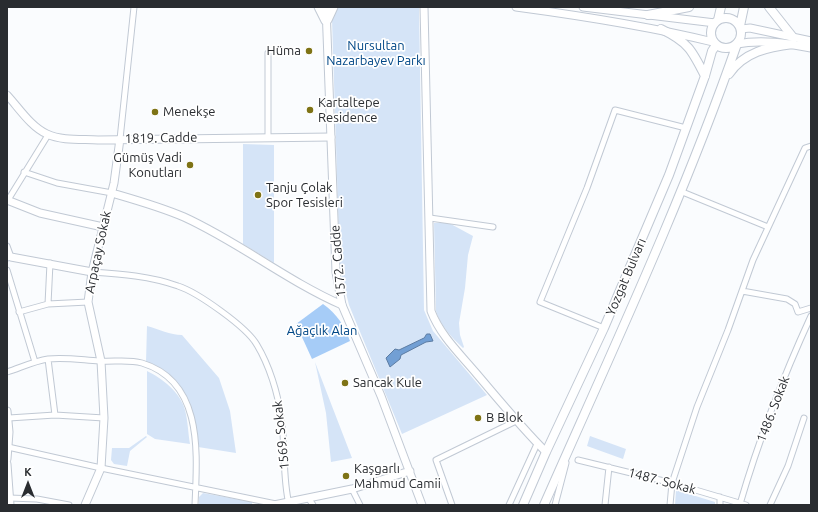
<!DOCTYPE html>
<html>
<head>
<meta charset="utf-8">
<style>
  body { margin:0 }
  #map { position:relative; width:818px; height:512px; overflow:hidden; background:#fafcfe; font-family:Ubuntu,sans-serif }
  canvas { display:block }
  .frame { position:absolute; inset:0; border:8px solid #292c30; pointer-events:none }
  .north { position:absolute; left:8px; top:464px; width:40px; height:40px; -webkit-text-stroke:3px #fff; paint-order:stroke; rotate:0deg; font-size:11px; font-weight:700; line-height:16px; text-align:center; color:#292c30 }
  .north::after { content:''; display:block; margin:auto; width:14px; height:18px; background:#292c30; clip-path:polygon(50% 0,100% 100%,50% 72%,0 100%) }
</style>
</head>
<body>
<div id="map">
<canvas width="818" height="512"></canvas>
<div class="frame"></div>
<div class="north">K</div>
</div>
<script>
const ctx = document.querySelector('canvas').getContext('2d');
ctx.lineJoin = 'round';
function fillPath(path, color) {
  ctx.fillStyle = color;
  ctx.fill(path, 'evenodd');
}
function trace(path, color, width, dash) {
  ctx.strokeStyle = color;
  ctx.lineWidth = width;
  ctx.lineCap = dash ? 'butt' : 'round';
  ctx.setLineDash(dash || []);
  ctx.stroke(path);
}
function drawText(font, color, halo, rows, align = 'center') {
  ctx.font = font + ' Ubuntu,sans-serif';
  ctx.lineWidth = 3.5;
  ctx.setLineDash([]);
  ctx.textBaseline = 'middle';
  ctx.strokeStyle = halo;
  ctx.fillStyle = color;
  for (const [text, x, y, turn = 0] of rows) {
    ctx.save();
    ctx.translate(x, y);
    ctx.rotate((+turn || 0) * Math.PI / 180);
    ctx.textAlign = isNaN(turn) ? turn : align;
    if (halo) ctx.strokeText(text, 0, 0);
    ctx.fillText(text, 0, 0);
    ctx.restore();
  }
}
fillPath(new Path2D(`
  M336,7H419L424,310L433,331L487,395L402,434L349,305L340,269L332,20Z
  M243,144L274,145V263L243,244Z
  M434,223H449L473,236L468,255L465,288L459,323L460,335L464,347L463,348C452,338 440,325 436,311Z
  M147,326C159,329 170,335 182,335L219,378L230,411L236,453L198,447C196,409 183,377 146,362Z
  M315,362L352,458L331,462L326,413Z
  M147,371C162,378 181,393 185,410C188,421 188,433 190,444L155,439L147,434Z
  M146,436L147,437L130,451L127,466L114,464L111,460L112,448H129Z
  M590,436L626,449L623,459L587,446Z
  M676,490L715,502V505H675Z
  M203,493L252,502V505H199V497Z`), '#d5e4f7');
fillPath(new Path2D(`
  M323,304C337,314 344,325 350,341L312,359L296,324Z`), '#a6ccf7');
const water = new Path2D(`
  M427,334H430L433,341L426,342L401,355L400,359L390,367L386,358L395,349L399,350L424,338Z`);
fillPath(water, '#729fd4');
trace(water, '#5c7ca3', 1);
const minor = new Path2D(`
  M268,137V53
  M120,139L134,7
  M24,172L57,183L112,193
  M680,191L768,227
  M8,200L48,135
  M430,218L493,227
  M7,246L11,257L7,258
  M7,270L35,362
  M92,272C121,274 150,276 178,286C197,292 247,327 257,345C269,365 278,393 281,417C286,445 282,476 289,504
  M742,291L787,299L795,304L798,312L811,308
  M48,304L50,263
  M19,312L48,304L88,302
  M604,328L540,302L587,188L615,110L686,128
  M48,359L55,415
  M7,372C20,368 34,361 48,359C65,357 82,360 99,361C114,362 128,359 142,363C204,382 197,454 195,505
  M9,418L55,415L104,418
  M8,447L101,468L276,504
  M578,460L672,483L746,505
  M352,489L360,505
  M720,497V505
  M9,498L37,499L69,505
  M309,499L313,505
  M740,504C759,439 783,377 811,316
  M452,505L436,460L516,421
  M509,505L537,444
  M555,505L566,463
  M605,505L609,467
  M670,505L672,483L697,407L728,330L753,260L805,148L811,146
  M770,505L788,466L804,418`);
const tertiary = new Path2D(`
  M424,7L431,311C440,335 460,354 476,373C499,400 521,427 546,452
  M7,95C19,108 31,127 47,134C62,141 82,139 98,140L331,137
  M112,193C136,200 161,207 184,217C239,242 287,281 342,305
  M7,200L40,213L103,227
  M11,257L92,272
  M85,505L101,468L104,418L101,361L88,302L92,272L114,183L120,139`);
const secondary = new Path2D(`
  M318,7L325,21
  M326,7L336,272L342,305L381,396L422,505
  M516,7C583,16 648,26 713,42
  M583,7L715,23
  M328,20L334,7
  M741,29L750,28L811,41
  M737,44C761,39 787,43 811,48
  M7,411L9,432L7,459
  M7,464L10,505
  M274,505L352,489L410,471`);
const primary = new Path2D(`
  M769,7L792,36
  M648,15L689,7
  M711 33a15 15 0 1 1 30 0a15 15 0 1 1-30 0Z
  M718,20L721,7
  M740,26L744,7
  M661,29C688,42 692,50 705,76
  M729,74C744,52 768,47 793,44
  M523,505L546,452L604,328L669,175L705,76L712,51L716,45
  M544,505C611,353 682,202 737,44`);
trace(minor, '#c1c9d4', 7);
trace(tertiary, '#c1c9d4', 9);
trace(secondary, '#c1c9d4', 9);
trace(primary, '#c1c9d4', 10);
trace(minor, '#fff', 5);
trace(tertiary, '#fff', 7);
trace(secondary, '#fff', 7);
trace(primary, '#fff', 8);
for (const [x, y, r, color] of [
  [309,51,4,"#7e7315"],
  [310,110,4,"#7e7315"],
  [155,112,4,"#7e7315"],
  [190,165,4,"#7e7315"],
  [258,195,4,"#7e7315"],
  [345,383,4,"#7e7315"],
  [478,418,4,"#7e7315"],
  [346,476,4,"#7e7315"]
]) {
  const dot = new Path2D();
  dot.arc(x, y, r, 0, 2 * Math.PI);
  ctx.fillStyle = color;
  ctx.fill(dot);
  trace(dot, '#fff', 1.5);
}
drawText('13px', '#004786', '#fff', [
  ["Nursultan",376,46],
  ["Nazarbayev Parkı",376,61],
  ["Ağaçlık Alan",322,331]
]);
drawText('13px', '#292c30', '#fff', [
  ["Hüma",301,51,"right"],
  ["Kartaltepe",318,103],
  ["Residence",318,118],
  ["Menekşe",163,112],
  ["Gümüş Vadi",182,158,"right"],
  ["Konutları",182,173,"right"],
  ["Tanju Çolak",266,188],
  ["Spor Tesisleri",266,203],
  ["Sancak Kule",353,383],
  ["B Blok",486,418],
  ["Kaşgarlı",354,469],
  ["Mahmud Camii",354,484]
], 'left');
drawText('13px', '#292c30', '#fff', [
  ["1819. Cadde",161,138,-1],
  ["Arpaçay Sokak",98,252,-78],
  ["1572. Cadde",338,261,-95],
  ["Yozgat Bulvarı",626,277,-67],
  ["1486. Sokak",773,409,-69],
  ["1569. Sokak",281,435,-96],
  ["1487. Sokak",662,481,15]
]);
</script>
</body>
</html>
